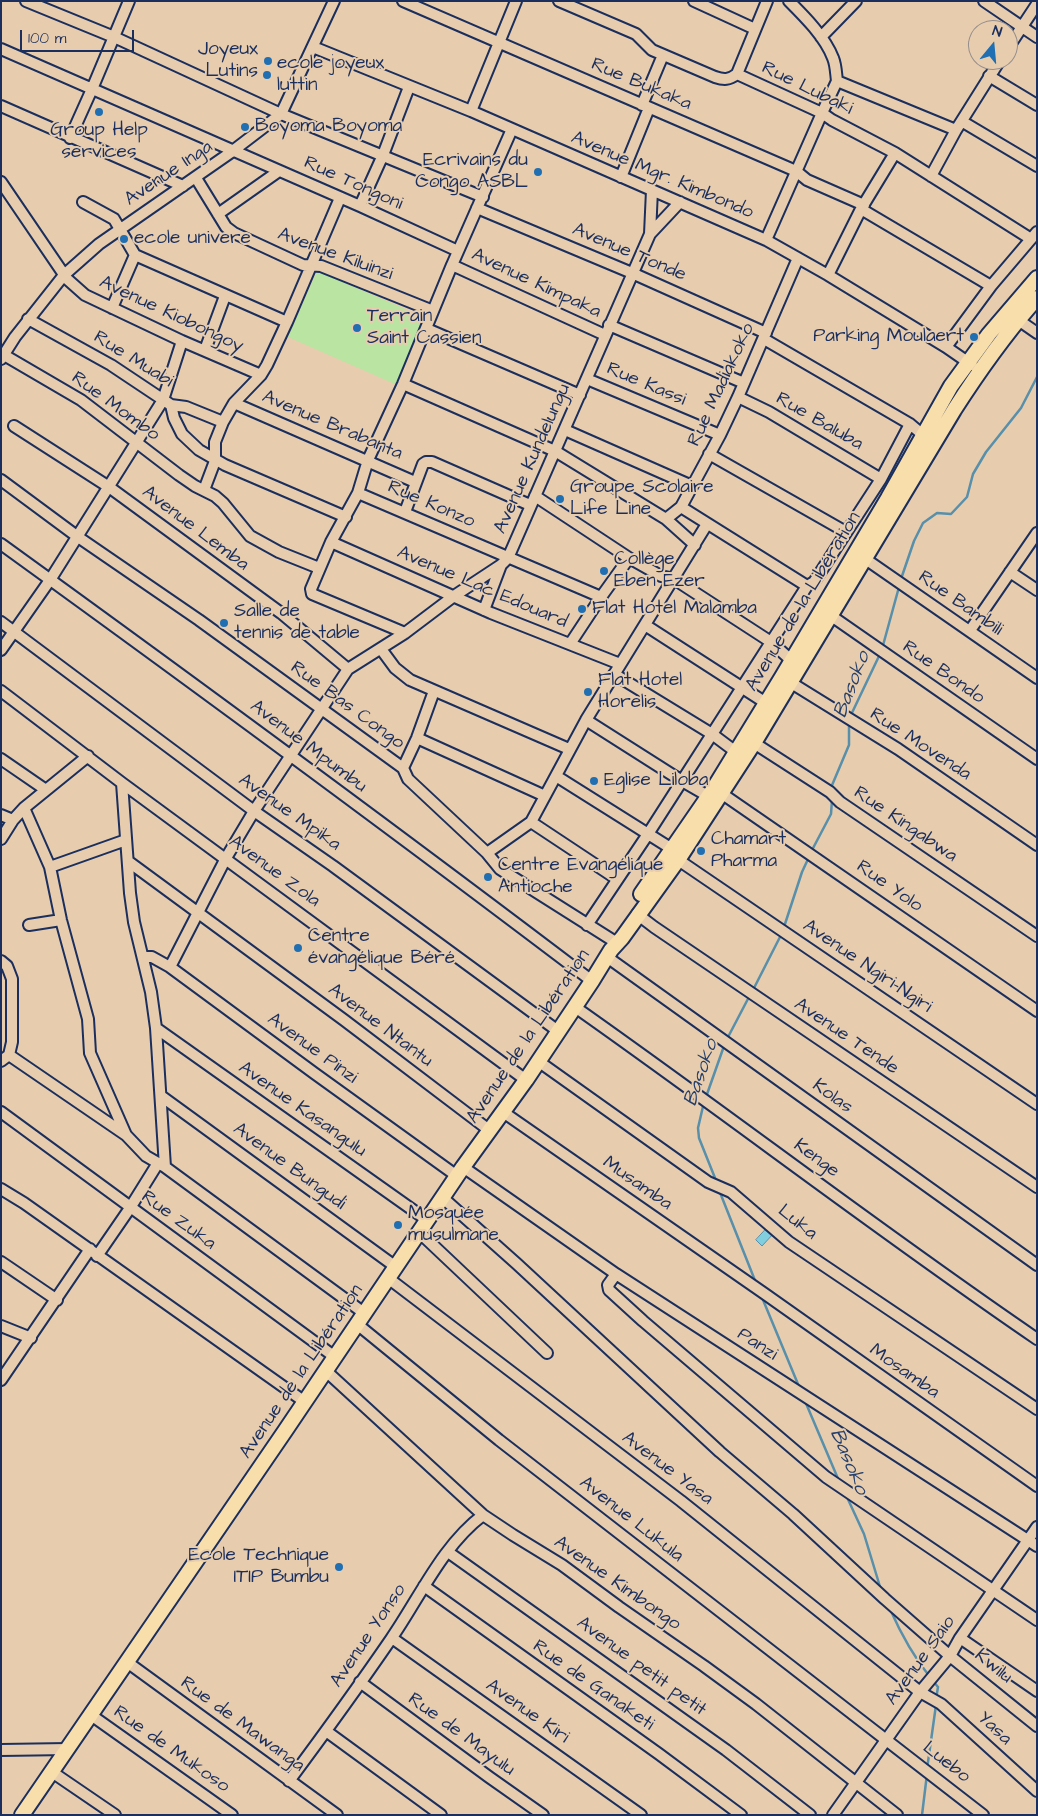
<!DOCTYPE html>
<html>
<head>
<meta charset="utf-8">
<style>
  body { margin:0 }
  #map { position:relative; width:1038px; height:1816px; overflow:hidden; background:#e7cdae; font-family:"Architects Daughter",sans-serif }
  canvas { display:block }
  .frame { position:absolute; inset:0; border:2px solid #1b2f5e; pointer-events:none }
  .north { position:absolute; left:968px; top:20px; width:50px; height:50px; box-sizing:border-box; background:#e7cdae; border:1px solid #958e8e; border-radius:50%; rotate:17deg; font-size:14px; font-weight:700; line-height:20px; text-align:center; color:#1b2f5e }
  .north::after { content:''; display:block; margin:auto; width:18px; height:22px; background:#1f6fb2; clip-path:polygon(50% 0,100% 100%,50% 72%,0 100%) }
  .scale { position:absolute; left:20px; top:30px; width:114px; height:22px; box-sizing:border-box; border:2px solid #1b2f5e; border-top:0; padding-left:6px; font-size:15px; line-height:18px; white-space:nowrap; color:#1b2f5e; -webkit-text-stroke:4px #e7cdae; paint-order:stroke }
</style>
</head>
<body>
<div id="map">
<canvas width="1038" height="1816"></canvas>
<div class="frame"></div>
<div class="north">N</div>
<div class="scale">100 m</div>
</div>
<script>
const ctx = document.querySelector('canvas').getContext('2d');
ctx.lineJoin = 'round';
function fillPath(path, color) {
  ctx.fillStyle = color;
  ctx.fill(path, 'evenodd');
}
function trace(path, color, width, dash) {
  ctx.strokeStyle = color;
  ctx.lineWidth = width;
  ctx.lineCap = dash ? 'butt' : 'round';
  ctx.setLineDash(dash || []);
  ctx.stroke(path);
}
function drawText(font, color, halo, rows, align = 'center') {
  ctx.font = font + ' "Architects Daughter",sans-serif';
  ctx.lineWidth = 4;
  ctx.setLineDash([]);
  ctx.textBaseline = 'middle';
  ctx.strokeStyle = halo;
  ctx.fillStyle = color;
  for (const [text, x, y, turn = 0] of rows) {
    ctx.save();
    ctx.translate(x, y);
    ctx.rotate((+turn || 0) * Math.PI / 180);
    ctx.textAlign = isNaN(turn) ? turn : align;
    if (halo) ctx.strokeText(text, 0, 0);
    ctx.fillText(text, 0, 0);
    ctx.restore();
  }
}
fillPath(new Path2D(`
  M317,271L426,318L397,385L288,337Z`), '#b9e4a1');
const water = new Path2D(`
  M768,1227L774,1233L762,1246L756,1240Z`);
fillPath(water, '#81cfde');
trace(water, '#588fab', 1);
trace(new Path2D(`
  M901,579L914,541L923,523L937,513L951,514L967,497L973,474L986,452L1021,408L1037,377
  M882,649L899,587
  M850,717L880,654
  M830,790L849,745V722
  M811,852L831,814L832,800
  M784,927L802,872L809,857
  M753,990L781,935
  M727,1039L750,995
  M706,1097L724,1046
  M704,1102L698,1128L699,1138L717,1183
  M719,1190L756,1283
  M761,1295L800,1389
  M805,1401L839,1481
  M846,1495L864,1534L881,1590
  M890,1609C901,1634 913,1656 930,1677
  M933,1681L938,1687L936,1699
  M927,1769L936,1705
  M922,1815L927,1774`), '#588fab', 2.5);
const minor = new Path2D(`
  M26,1L114,37L281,114L483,197
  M403,1L796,171L807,180L864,205
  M559,1L636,34L652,50L715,77C724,80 729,80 737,74L822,113L832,120L895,153L1031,239
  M694,1L755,29
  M789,1C805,17 825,37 833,58C836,65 836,74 837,81
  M984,1L1037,37
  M821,37L856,1
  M313,47L471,111L766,240L828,275L946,347L972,365
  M1008,48L1037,4
  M1,49L360,206L458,251
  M737,74L767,1
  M989,76L1037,105
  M837,81L956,130
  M642,105L663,55
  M1,106L183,186
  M471,111L516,1
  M963,122L1037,166
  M70,138L92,89L129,1
  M931,176L956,130L1000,60
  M621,177L649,108
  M196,178L226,227L234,233L303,265L321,266L433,311
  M1,182L67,279L85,295L182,341L261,375
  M83,202L114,219L135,255L287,322
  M360,206L383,155L409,87
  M477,208L632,273L766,333
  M861,209L991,286
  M218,214L279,171
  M650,234L652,190
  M766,240L822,113L837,81
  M452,265L605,335
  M828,275L861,209L895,153
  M112,308L135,255
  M1014,317L1037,333
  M28,319L111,365L171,405L186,407L223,422
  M609,325L744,383
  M427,329L580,395
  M764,339L910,424L923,435
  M946,347L991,286L1037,232
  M205,350L225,296
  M4,355L81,400L179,475L195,486L215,496L223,503L250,536L279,552L319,568
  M1,359L15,337L64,275L99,244L230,153L281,114L334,1
  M587,379L720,435
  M403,384L555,451L666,519L695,545
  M738,397L769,412L881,479
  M234,403L415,482
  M171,405L174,418L182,434L199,450L225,465L346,517
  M14,426L109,487L281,613L348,669
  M565,430L692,486
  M709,454L846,532
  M1,480L78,537L199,620L403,768L408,779L487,853L500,869L617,943
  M204,490L215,461V442L223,422L234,403L261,375L267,365L287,322L340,198
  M358,493L601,597
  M535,496L629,558L601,597L570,644
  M681,507L807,586
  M405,512L423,464L426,462H432L530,505
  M666,519L681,507L720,435L738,397L798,258
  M331,542L491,613L620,664
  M1,544C200,688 397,833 592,981
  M629,558L661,576L674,579L771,642L792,661
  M864,558L1037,678
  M1010,572L1037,590
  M484,610L501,565
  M830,615L1037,759
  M1,622L254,811L333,866L558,1031
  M645,625L766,703
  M968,630L971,629L1037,533
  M405,633L312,594L311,589L331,542L358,493L368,460L403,384L452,265L512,129
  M381,649L395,668L410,680L569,749
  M1,650L50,580L163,400L182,341
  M614,674L712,734L736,752
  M785,679L898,749L1037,845
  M1,691L122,783L526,1080
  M586,720L682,781L708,796
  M417,738L545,796
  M754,743L830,792L840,802L1037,936
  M1,759L46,790
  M403,768L417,738L434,691
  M556,776L672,849
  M122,783L130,893L134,922L151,992L156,1028L165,1167
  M721,793L1037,1011
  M24,808L50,867L61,920L88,1019L90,1053L126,1135
  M1,815L13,820
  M531,822L617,879
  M1,839L13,820L24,808L88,756
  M487,853L531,822L586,720L707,524
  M674,857L1037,1104
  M129,862L344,1020L489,1130
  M50,867L126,840
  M637,914L654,927L1037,1187
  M29,925L61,920
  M587,925L648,834L807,586L814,582L881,479L910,424
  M143,957H152L170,967L314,1073L457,1176
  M607,957L1037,1265
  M1,961L7,966L12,979V1042L9,1055L1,1061
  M170,967L226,858L254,811L348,669L405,633L454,596L501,565L508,558L650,234L680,202
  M575,1007C730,1116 880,1232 1037,1339
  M156,1028L427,1220
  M9,1055L126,1135L146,1156L165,1167L364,1313
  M538,1061L708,1182L731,1192L789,1242L1037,1409
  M161,1096L396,1267
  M1,1112L335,1357
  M503,1112L765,1294L1037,1486
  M463,1167L616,1274L1037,1546
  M1,1189L24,1203L305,1402
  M443,1198L517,1264L720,1452L793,1514L885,1599L950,1656L1037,1726
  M419,1232L547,1353
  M97,1256L130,1208L158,1163
  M1,1262L57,1300
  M616,1274L608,1285L609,1290L643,1321L826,1477L1037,1620
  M388,1278L681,1501L920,1692L941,1704L1037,1791
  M357,1324L499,1440L983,1815
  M1,1326L31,1338
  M326,1371L483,1515L513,1535L562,1565L619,1607L704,1666L756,1704L897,1815
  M1,1380L90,1249
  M448,1552L726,1750L810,1815
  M424,1586L659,1754L741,1815
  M392,1638L641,1815
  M960,1638L1037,1691
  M127,1662L337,1815
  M360,1682L489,1777L543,1815
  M91,1715L232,1815
  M326,1731L441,1815
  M1,1750L68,1749
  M52,1772L115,1815
  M289,1781C324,1734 358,1687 391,1639C420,1597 442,1546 483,1515
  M833,1815L920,1692L950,1656L960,1638L1037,1527`);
const highway = new Path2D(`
  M641,894L714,788L782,677L888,498L951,386L989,334L1037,278
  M22,1815L285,1431L463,1167L526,1080L592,981L611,950L622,938L678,860L754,743L954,410C979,371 1006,333 1037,298`);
trace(minor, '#1b2f5e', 14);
trace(highway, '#1b2f5e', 18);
trace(minor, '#e7cdae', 10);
trace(highway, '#f8deab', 14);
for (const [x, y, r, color] of [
  [268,61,5,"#1f6fb2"],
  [267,75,5,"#1f6fb2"],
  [99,112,5,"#1f6fb2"],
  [245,127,5,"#1f6fb2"],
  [538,172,5,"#1f6fb2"],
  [124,239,5,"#1f6fb2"],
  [357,328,5,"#1f6fb2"],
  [974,337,5,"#1f6fb2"],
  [560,499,5,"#1f6fb2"],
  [604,571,5,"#1f6fb2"],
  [582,609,5,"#1f6fb2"],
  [224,623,5,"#1f6fb2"],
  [588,692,5,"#1f6fb2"],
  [594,781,5,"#1f6fb2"],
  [701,851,5,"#1f6fb2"],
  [488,877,5,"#1f6fb2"],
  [298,948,5,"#1f6fb2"],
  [398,1225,5,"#1f6fb2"],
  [339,1567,5,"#1f6fb2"]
]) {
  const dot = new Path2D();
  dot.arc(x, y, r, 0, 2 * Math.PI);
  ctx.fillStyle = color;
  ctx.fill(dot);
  trace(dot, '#e7cdae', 2);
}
drawText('19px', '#1b2f5e', '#e7cdae', [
  ["Joyeux",258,50,"right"],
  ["Lutins",258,72,"right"],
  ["ecole joyeux",277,64],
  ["luttin",277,86],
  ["Boyoma Boyoma",255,127],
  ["Group Help",99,131,"center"],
  ["services",99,153,"center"],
  ["Ecrivains du",528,161,"right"],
  ["Congo ASBL",528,183,"right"],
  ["ecole univere",134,239],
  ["Terrain",367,317],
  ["Saint Cassien",367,339],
  ["Parking Moulaert",964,337,"right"],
  ["Groupe Scolaire",570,488],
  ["Life Line",570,510],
  ["Collège",614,560],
  ["Eben Ezer",614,582],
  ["Flat Hotel Malamba",592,609],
  ["Salle de",234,612],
  ["tennis de table",234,634],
  ["Flat Hotel",598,681],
  ["Horelis",598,703],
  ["Eglise Liloba",604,781],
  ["Chamart",711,840],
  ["Pharma",711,862],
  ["Centre Evangélique",498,866],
  ["Antioche",498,888],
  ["Centre",308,937],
  ["évangélique Béré",308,959],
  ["Mosquée",408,1214],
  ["musulmane",408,1236],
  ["Ecole Technique",329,1556,"right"],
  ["ITIP Bumbu",329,1578,"right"]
], 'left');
drawText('19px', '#1b2f5e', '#e7cdae', [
  ["Rue Bukaka",641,85,23],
  ["Rue Lubaki",807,89,26],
  ["Avenue Inga",169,174,-34],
  ["Avenue Mgr. Kimbondo",662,176,23],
  ["Rue Tongoni",353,184,24],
  ["Avenue Tonde",629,253,23],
  ["Avenue Kiluinzi",335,255,20],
  ["Avenue Kimpaka",536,284,25],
  ["Avenue Kiobongoy",171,315,25],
  ["Rue Muabi",133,360,32],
  ["Rue Kassi",646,385,23],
  ["Rue Madiakoko",722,385,-65],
  ["Rue Mombo",115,407,36],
  ["Rue Baluba",819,422,30],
  ["Avenue Brabanta",332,426,23],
  ["Avenue Kundelungu",533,459,-66],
  ["Rue Konzo",431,505,23],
  ["Avenue Lemba",195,529,37],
  ["Avenue Lac Edouard",482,588,23],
  ["Avenue de la Libération",804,602,-59],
  ["Rue Bambili",960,604,35],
  ["Rue Bondo",943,673,35],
  ["Rue Bas Congo",347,706,36],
  ["Rue Movenda",920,745,33],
  ["Avenue Mpumbu",308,747,37],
  ["Avenue Mpika",289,813,35],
  ["Rue Kingabwa",905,825,34],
  ["Avenue Zola",274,872,36],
  ["Rue Yolo",889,887,35],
  ["Avenue Ngiri-Ngiri",867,967,34],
  ["Avenue Ntantu",380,1026,37],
  ["Avenue de la Libération",529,1037,-56],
  ["Avenue Tende",846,1037,34],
  ["Avenue Pinzi",312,1049,36],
  ["Kolas",832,1097,36],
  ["Avenue Kasangulu",302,1110,35],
  ["Kenge",816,1159,36],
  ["Avenue Bungudi",289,1167,36],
  ["Musamba",637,1184,35],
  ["Rue Zuka",178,1221,36],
  ["Luka",797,1223,38],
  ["Panzi",757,1345,33],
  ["Avenue de la Libération",302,1372,-56],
  ["Mosamba",904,1372,35],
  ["Avenue Yasa",667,1469,37],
  ["Avenue Lukula",631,1520,38],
  ["Avenue Kimbongo",617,1584,35],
  ["Avenue Yonso",369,1636,-56],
  ["Avenue Saio",921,1661,-54],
  ["Avenue petit petit",641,1667,36],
  ["Kwilu",993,1667,39],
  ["Rue de Ganaketi",593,1686,35],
  ["Avenue Kiri",527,1712,35],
  ["Rue de Mawanga",242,1725,36],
  ["Yasa",994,1729,43],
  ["Rue de Mayulu",461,1735,36],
  ["Rue de Mukoso",171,1750,35],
  ["Luebo",946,1763,38]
]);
drawText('italic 20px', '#253f6b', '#e7cdae', [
  ["Basoko",853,685,-69],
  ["Basoko",702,1073,-71],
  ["Basoko",848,1462,67]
]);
</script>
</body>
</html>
